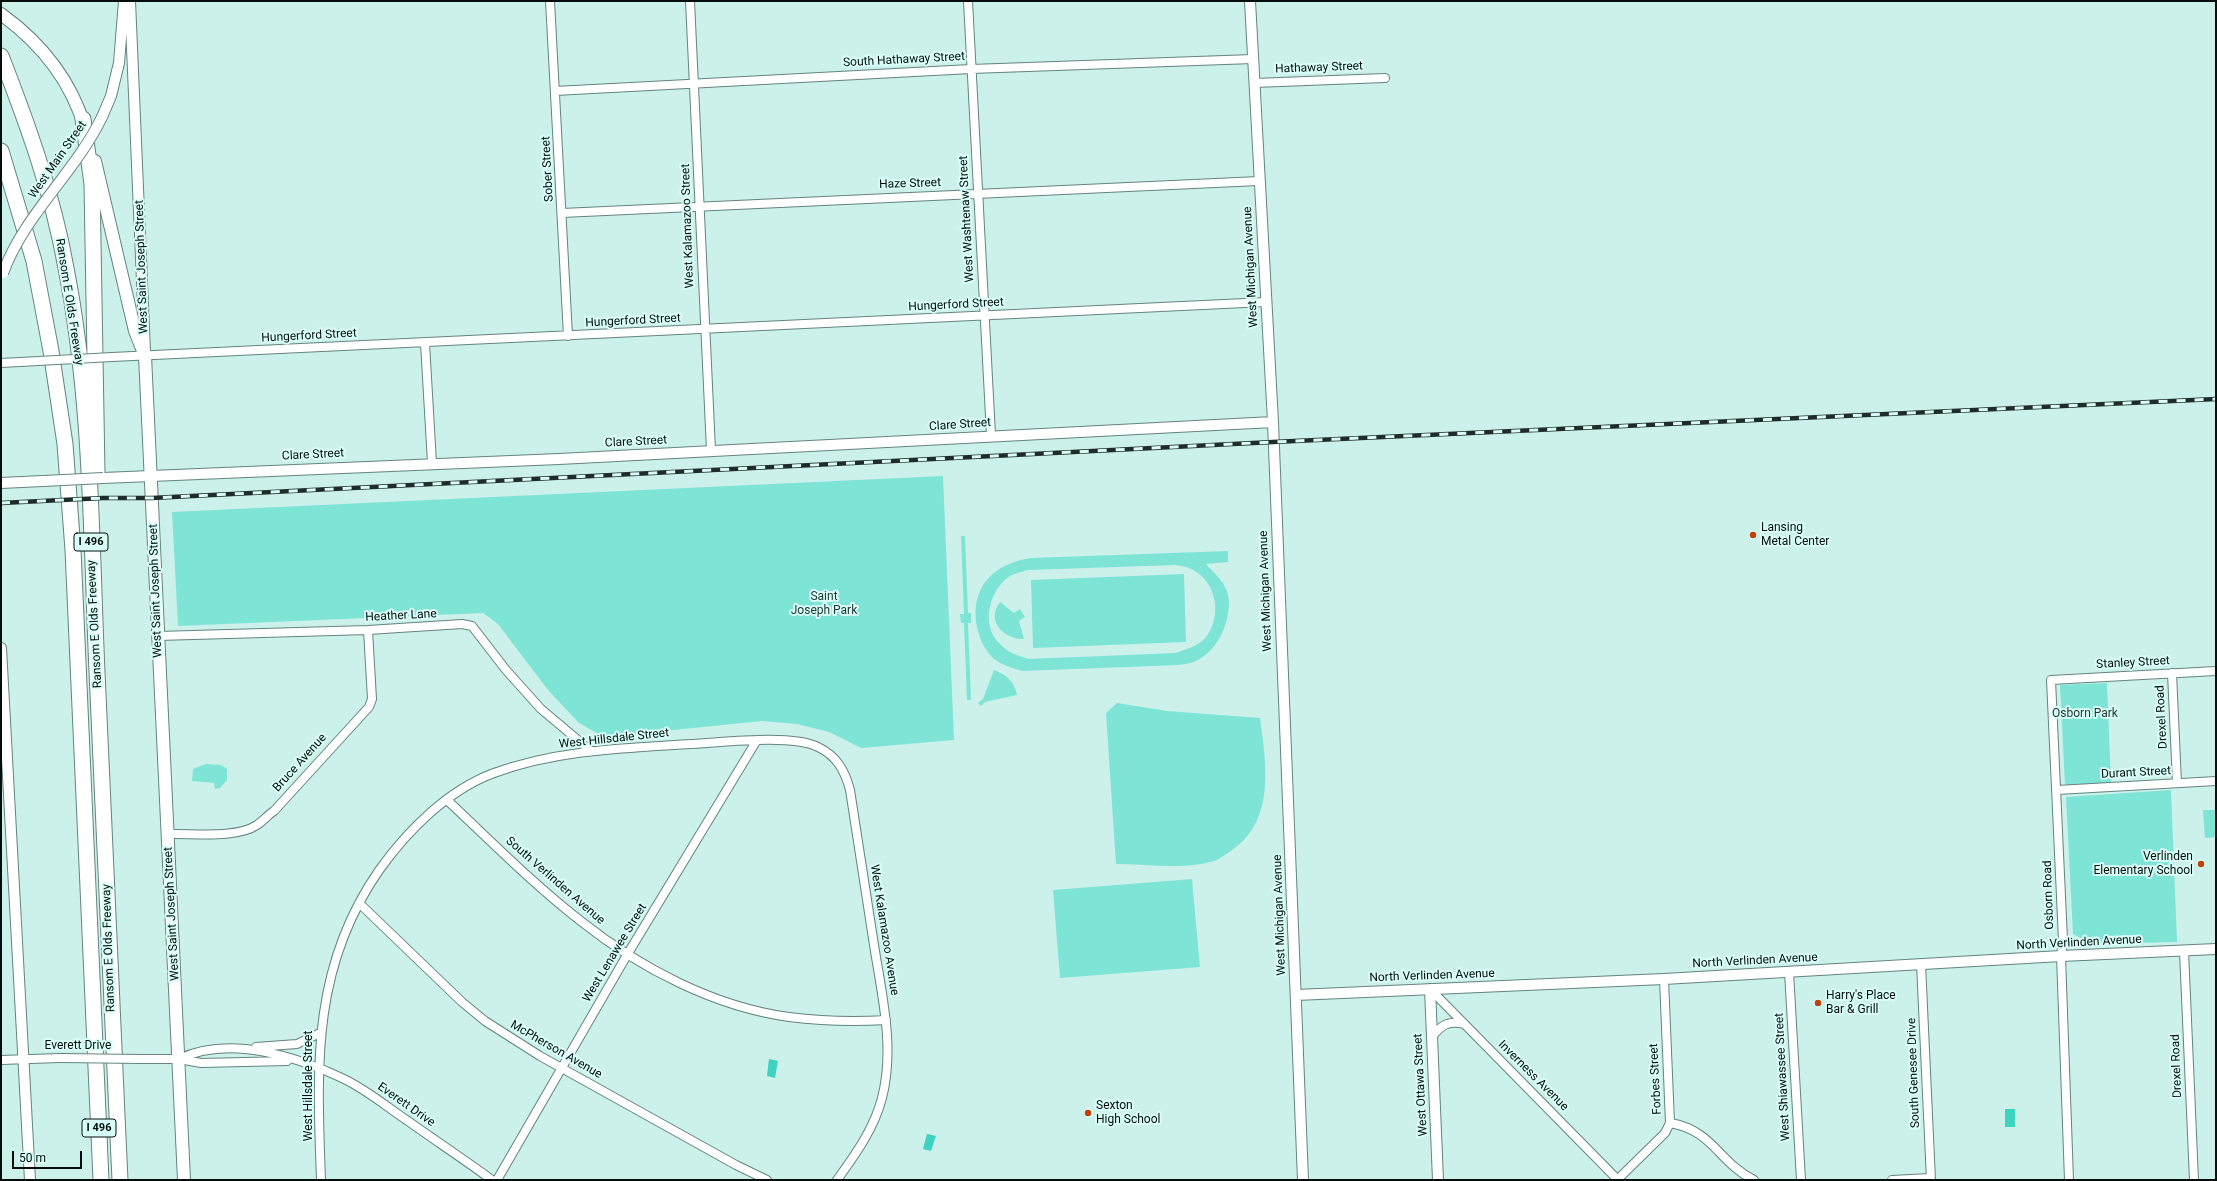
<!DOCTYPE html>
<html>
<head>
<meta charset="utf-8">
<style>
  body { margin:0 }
  #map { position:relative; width:2217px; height:1181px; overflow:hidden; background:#ccf1ea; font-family:Roboto,sans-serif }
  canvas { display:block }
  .frame { position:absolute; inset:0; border:2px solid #030e0c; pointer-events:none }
  .scale { position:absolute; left:12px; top:1151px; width:70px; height:18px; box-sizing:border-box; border:2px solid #030e0c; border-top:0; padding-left:5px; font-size:12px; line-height:14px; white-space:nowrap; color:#030e0c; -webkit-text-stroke:3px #d9fef8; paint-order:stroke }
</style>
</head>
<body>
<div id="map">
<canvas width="2217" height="1181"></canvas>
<div class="frame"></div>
<div class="scale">50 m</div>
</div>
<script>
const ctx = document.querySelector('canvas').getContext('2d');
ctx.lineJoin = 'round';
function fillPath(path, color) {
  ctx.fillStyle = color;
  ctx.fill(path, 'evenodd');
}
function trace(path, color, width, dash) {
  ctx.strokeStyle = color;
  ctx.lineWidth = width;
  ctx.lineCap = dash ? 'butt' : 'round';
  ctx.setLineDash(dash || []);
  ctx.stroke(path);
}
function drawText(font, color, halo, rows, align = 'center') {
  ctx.font = font + ' Roboto,sans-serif';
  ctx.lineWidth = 4;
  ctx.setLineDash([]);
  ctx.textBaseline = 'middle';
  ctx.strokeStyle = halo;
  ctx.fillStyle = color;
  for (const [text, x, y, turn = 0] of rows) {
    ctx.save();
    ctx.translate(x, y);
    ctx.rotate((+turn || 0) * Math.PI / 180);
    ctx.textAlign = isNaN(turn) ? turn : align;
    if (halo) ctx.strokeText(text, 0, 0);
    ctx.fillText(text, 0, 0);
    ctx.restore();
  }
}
fillPath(new Path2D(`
  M943,476L954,740L861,748L829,732L797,724L762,721L604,737L579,723L548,690L498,624L483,613L178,626L172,512Z
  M961,536H965L968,613H971V623H968L971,700H967L964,623H961L960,614H964Z
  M1228,551V562L1206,564C1213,572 1223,580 1227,591C1234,612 1221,647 1201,658C1194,663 1186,664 1178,665L1022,671C1013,668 1002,665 994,659C985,651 980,640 977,627C969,588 994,563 1031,558ZM1175,565C1181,566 1188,567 1193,570C1217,582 1222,617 1206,637C1199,646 1186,649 1176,653L1028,659C1016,655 1007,652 999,643C980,624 990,589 1010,576C1015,573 1022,572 1028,570Z
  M1184,574L1186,642L1033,648L1031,580Z
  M1000,602L1014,613L1020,609L1025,617L1019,621L1024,639C1005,640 985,621 1000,602Z
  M994,670C1007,675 1014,681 1017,695L985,702L981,706L978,703L983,699Z
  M2107,683L2111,783L2065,785L2060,685Z
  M1117,703L1167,711L1260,718C1266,763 1276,820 1232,850C1226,854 1220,859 1214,861C1183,870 1147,864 1116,864L1106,713Z
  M206,764L221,765L227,769V780L220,788L215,789L214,783L192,781L193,769Z
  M2171,790L2177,942L2092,944L2073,934L2066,797Z
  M2203,810H2216V837L2205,838Z
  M1192,879L1200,967L1060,978L1053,890Z`), '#7ee4d6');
fillPath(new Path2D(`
  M769,1059L778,1061L775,1078L767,1076Z
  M2005,1109H2015V1127H2005Z
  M927,1134L936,1136L931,1151L923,1149Z`), '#3cd3c1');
const minor = new Path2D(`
  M550,1L568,336
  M690,1L711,450
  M968,1L991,435
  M1254,83L1385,78
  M555,91L971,69L1253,59
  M562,213L1259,181
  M425,343L432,463
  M112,357L1266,302
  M1,363L20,362
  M158,636L368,630L462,624L472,626L506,670L541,709L591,751
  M2172,673L2177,783
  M2057,790L2216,781
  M447,800C491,841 534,885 582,922C640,968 715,1007 789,1017C821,1021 854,1022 886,1020
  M168,834C193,833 236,839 257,825C263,821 268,815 274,811L369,707L372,699L368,630
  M359,903L462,1002L485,1021L540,1056L736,1165L767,1180
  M2184,951L2194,1180
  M1921,964L1931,1180
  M1789,972L1801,1180
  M1430,989L1618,1180
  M1432,1037C1441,1025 1449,1020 1464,1024
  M256,1047L297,1044L320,1033
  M141,1059H179L201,1063L287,1061
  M179,1059C229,1035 296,1056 344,1079C367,1090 387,1107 408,1121C436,1141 465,1160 492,1180
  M1,1060L60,1058
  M1670,1123C1713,1130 1719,1163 1754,1180
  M321,1180C317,1067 311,967 380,869C408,830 448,790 494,773C562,748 636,748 707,743C734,741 795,735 818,747C837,756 845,771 850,790C858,842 866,894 874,945C882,996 895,1048 882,1098C874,1129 855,1155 837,1180
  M497,1180L627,955L757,740
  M1617,1180L1665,1133L1670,1123L1664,979
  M1892,1180L1930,1178
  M2069,1180L2061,956L2063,940L2051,680L2216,671`);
const tertiary = new Path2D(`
  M130,1L145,352
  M1250,1L1273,422L1303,1180
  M102,117L111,96L119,63L124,1
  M103,478L559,459L1273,422
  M1,483L43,481
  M1,648L30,1180
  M1430,989L1438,1180
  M1296,995L1664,979L2061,956L2216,949`);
const secondary = new Path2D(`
  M1,14C41,43 71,80 85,128
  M95,161L135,331L145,356L184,1180`);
const motorway = new Path2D(`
  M1,56C28,125 53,195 66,268C92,401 91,538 97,672C105,842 112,1011 120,1180
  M83,119L92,184L97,473
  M1,151L34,261L51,351L65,444L73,550L101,1180`);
trace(minor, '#63847f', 10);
trace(tertiary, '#63847f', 12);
trace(secondary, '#63847f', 14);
trace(motorway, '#63847f', 17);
trace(minor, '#fff', 8);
trace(tertiary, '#fff', 10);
trace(secondary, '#fff', 12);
trace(motorway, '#fff', 15);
const rail = new Path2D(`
  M1,503L103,498H152L1273,442L2216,399`);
trace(rail, '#1f2d2a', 4.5);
trace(rail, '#d9fef8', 3, [9]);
const minorBridge = new Path2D(`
  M20,362L112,357
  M60,1058L141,1059`);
const tertiaryBridge = new Path2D(`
  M3,273C24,215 75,173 102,117
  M43,481L103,478`);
trace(minorBridge, '#63847f', 10, []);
trace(tertiaryBridge, '#63847f', 12, []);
trace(minorBridge, '#fff', 8);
trace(tertiaryBridge, '#fff', 10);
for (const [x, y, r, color] of [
  [1753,535,4,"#c63f09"],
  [2201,864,4,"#c63f09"],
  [1818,1003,4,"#c63f09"],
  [1088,1113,4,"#c63f09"]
]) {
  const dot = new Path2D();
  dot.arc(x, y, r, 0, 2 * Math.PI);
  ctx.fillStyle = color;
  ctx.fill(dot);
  trace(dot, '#d9fef8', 1.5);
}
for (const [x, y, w] of [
  [91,542,34],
  [99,1128,34]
]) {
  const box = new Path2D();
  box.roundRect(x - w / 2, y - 9, w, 18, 3);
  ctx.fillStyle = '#d9fef8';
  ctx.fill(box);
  trace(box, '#030e0c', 1);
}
drawText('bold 11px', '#030e0c', null, [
  ["I 496",91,542],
  ["I 496",99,1128]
]);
drawText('12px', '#030e0c', '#d9fef8', [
  ["South Hathaway Street",904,60,-3],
  ["Hathaway Street",1319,68,-2],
  ["West Main Street",58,160,-55],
  ["Sober Street",548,169,-93],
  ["Haze Street",910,184,-2],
  ["West Washtenaw Street",967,219,-93],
  ["West Kalamazoo Street",688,226,-92],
  ["West Saint Joseph Street",142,267,-92],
  ["West Michigan Avenue",1251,267,-93],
  ["Ransom E Olds Freeway",69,302,81],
  ["Hungerford Street",956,305,-3],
  ["Hungerford Street",633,321,-3],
  ["Hungerford Street",309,336,-3],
  ["Clare Street",960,425,-4],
  ["Clare Street",636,442,-3],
  ["Clare Street",313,455,-3],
  ["West Saint Joseph Street",156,591,-92],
  ["West Michigan Avenue",1266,591,-92],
  ["Heather Lane",401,616,-3],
  ["Ransom E Olds Freeway",95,624,-93],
  ["Stanley Street",2133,663,-3],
  ["Drexel Road",2162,717,-93],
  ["West Hillsdale Street",614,739,-6],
  ["Bruce Avenue",300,763,-48],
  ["Durant Street",2136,773,-3],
  ["South Verlinden Avenue",555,881,41],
  ["Osborn Road",2049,895,-92],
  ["West Saint Joseph Street",172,914,-93],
  ["West Michigan Avenue",1280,915,-92],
  ["West Kalamazoo Avenue",884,930,81],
  ["North Verlinden Avenue",2079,943,-3],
  ["Ransom E Olds Freeway",109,948,-92],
  ["West Lenawee Street",615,953,-59],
  ["North Verlinden Avenue",1755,961,-3],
  ["North Verlinden Avenue",1432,976,-2],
  ["Everett Drive",78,1046],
  ["McPherson Avenue",556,1050,30],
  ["Drexel Road",2177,1066,-92],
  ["South Genesee Drive",1914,1073,-92],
  ["Inverness Avenue",1533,1076,45],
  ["West Shiawassee Street",1783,1077,-93],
  ["Forbes Street",1656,1079,-93],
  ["West Ottawa Street",1421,1085,-93],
  ["West Hillsdale Street",309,1086,-90],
  ["Everett Drive",406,1105,35]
]);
drawText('12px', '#030e0c', '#d9fef8', [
  ["Lansing",1761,528],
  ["Metal Center",1761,542],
  ["Verlinden",2193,857,"right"],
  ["Elementary School",2193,871,"right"],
  ["Harry's Place",1826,996],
  ["Bar & Grill",1826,1010],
  ["Sexton",1096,1106],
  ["High School",1096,1120]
], 'left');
drawText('12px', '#213936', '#d9fef8', [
  ["Saint",824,597],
  ["Joseph Park",824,611],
  ["Osborn Park",2085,714]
]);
</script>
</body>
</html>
